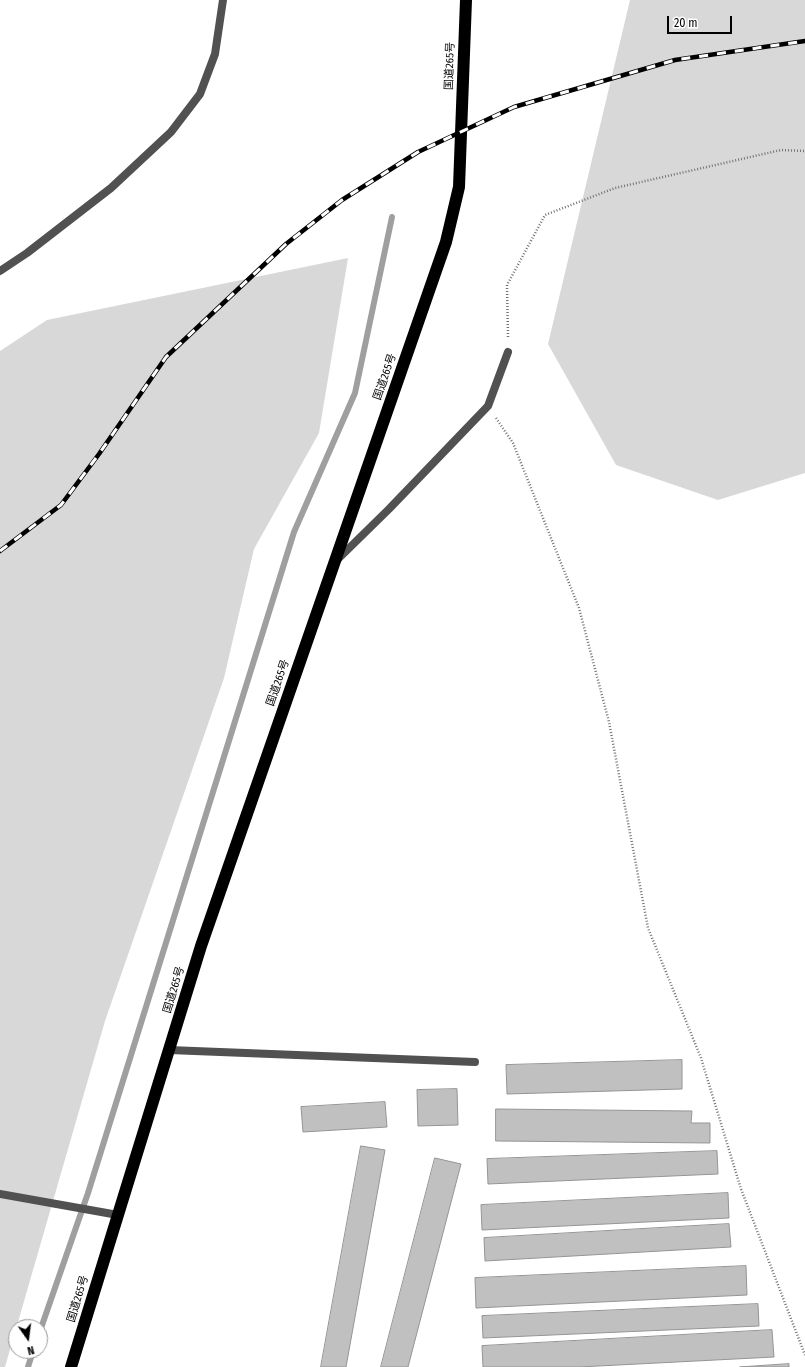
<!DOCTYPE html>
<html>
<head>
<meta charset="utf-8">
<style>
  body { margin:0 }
  #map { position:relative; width:805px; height:1367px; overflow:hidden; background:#fff; font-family:"Fira Sans Condensed",sans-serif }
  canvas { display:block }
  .north { position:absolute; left:8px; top:1319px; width:40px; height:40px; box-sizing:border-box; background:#fff; border:1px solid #999; border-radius:50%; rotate:166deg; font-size:11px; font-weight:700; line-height:16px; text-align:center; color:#000 }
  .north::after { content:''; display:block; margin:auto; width:14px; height:18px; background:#000; clip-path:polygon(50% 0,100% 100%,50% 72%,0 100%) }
  .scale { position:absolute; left:667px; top:16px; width:65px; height:18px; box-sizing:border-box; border:2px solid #000; border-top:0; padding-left:5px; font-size:12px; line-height:14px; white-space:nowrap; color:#000; -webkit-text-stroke:3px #fff; paint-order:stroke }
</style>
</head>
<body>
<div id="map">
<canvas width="805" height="1367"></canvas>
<div class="north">N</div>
<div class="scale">20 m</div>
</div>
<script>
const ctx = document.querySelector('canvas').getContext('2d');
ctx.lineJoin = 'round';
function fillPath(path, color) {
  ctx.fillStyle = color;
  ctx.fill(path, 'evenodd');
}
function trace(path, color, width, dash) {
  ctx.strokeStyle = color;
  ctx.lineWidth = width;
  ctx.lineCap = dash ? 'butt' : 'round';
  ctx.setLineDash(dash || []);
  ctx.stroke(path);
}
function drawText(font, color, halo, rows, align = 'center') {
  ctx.font = font + ' "Fira Sans Condensed","Noto Sans JP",sans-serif';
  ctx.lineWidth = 4;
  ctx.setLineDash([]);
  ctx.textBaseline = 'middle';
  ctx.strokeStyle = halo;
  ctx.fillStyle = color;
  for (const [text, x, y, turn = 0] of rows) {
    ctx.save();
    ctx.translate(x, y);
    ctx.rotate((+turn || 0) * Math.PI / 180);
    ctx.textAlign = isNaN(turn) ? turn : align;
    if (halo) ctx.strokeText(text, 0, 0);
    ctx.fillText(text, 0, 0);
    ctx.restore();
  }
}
fillPath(new Path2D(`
  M630,0H805V473L718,500L616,465L548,344Z
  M348,258L319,433L254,549L224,678L105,1021L5,1367H0V351L47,320Z`), '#d8d8d8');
trace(new Path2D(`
  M40,1331L88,1193L294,532L355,393L392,217
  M28,1367L33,1351`), '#9f9f9f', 6);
const building = new Path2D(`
  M682,1060V1089L507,1094L506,1065Z
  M457,1089L458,1125L418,1126L417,1090Z
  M385,1102L387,1127L303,1132L301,1107Z
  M496,1109L692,1111L691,1123H710V1143L496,1141Z
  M361,1146L385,1150L346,1367H321Z
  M717,1151L718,1174L488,1184L487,1159Z
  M435,1158L461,1164L408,1367H381Z
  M728,1193L729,1218L482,1230L481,1205Z
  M729,1224L731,1247L485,1261L484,1238Z
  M746,1266L747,1295L476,1308L475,1278Z
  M758,1304L759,1326L483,1338L482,1316Z
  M772,1330L774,1357L579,1367H483L482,1346Z
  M789,1364V1367H740Z`);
fillPath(building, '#c0c0c0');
trace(building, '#959595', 1);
trace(new Path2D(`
  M508,337L507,285L545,215L615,188L781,150L805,151
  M496,418L513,443L579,608L609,722L648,928L701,1058L741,1189L805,1355`), '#737373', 2.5, [1, 2]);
trace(new Path2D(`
  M0,271L27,253L111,188L171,132L200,94L215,54L223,0
  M337,560L389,509L488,406L508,352
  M169,1050L475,1062
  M0,1194L118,1215`), '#515151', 8);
trace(new Path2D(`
  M71,1367L201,946L446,242L459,187L466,0`), '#000', 12);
const rail = new Path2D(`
  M0,551L61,505L99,454L166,357L286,244L342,200L418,152L514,107L675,60L805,41`);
trace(rail, '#000', 4.5);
trace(rail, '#fff', 3, [9]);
drawText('11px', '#000', '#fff', [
  ["国道265号",450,66,-88],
  ["国道265号",385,377,-71],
  ["国道265号",278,683,-71],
  ["国道265号",174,990,-73],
  ["国道265号",78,1299,-73]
]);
</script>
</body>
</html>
